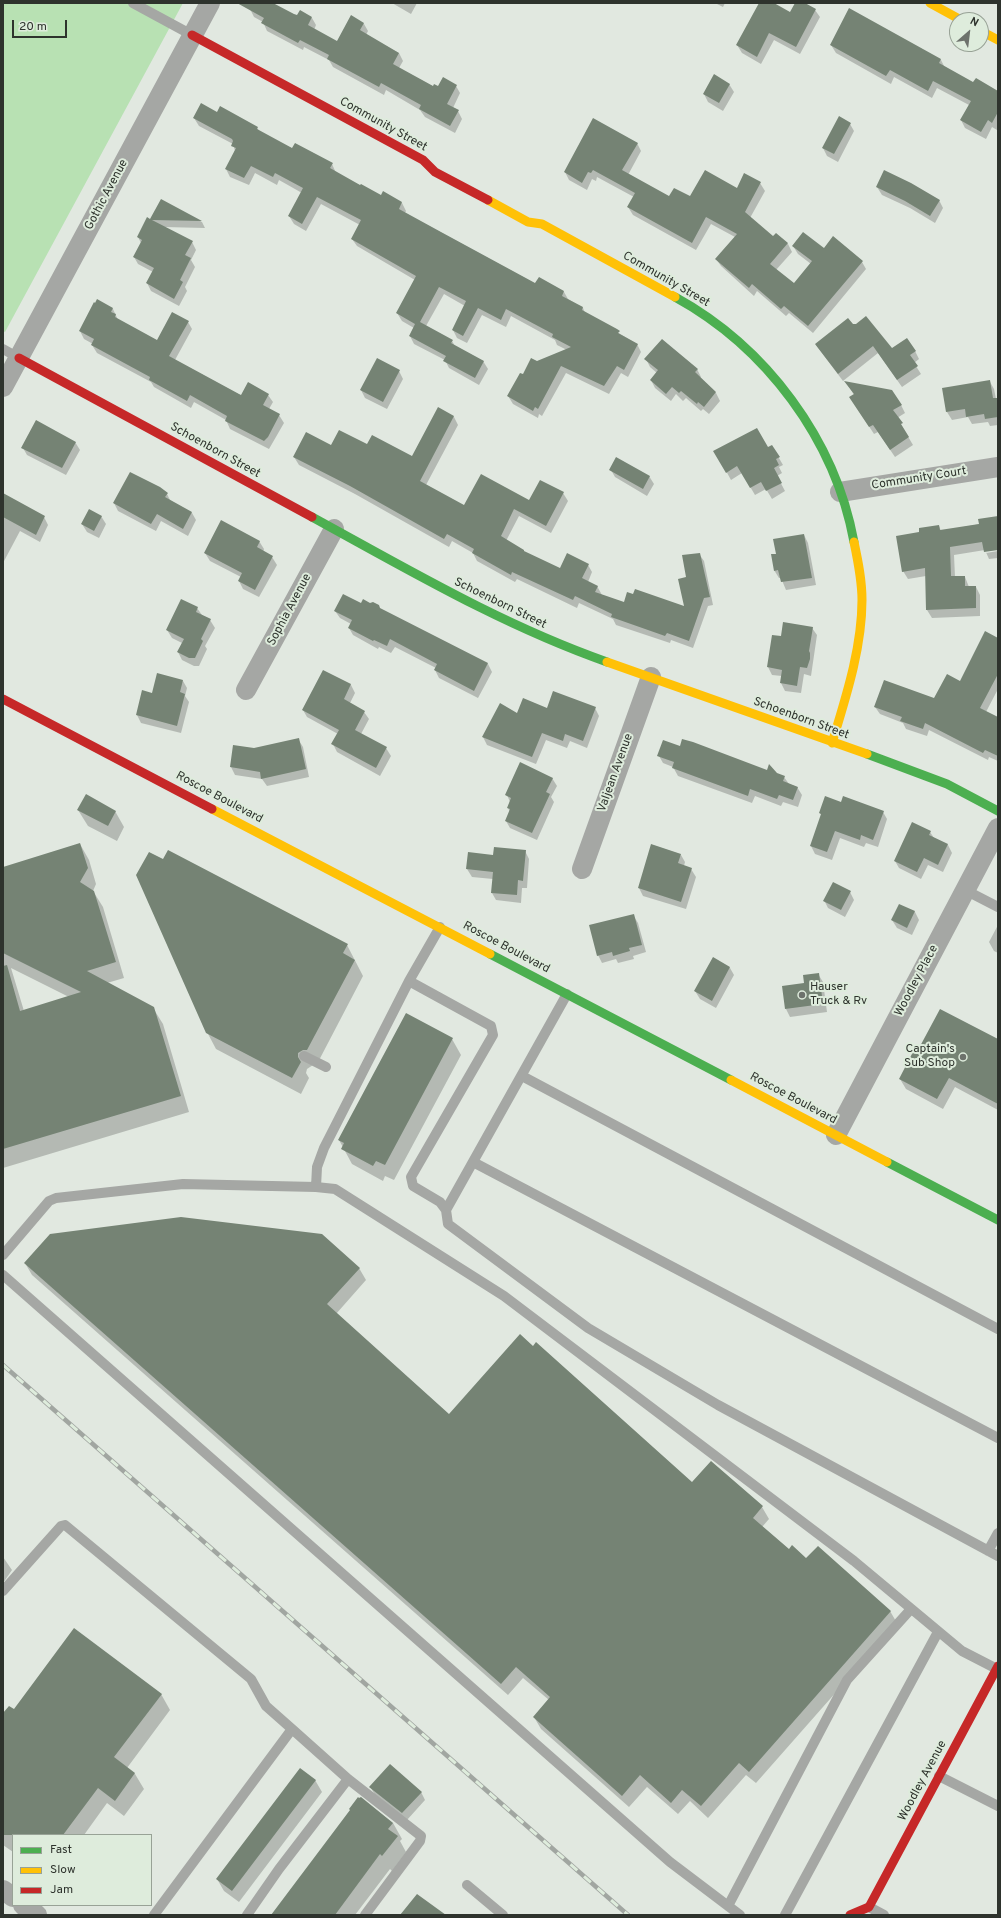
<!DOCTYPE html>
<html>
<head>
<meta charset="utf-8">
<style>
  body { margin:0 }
  #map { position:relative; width:1001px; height:1918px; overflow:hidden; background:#e1e8e0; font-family:Overpass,sans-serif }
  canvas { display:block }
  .frame { position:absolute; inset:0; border:4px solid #2e332d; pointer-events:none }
  .legend { position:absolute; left:12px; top:1834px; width:140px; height:72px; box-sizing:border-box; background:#deecdc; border:1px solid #98a296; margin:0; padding:5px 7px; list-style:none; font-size:12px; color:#2e332d }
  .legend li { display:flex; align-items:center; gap:8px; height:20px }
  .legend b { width:20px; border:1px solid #98a296 }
  .north { position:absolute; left:949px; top:12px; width:40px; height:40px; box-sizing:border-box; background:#deecdc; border:1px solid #98a296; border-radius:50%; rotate:28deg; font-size:11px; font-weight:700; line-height:16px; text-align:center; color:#2e332d }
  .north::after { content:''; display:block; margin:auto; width:14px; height:18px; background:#6d726c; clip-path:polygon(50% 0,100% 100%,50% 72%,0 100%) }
  .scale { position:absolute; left:12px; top:20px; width:55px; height:18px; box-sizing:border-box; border:2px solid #2e332d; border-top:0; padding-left:5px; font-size:12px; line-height:14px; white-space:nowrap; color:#2e332d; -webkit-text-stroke:3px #deecdc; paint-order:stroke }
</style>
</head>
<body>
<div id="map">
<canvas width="1001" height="1918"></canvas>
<div class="frame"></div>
<ul class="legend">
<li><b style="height:5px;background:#4caf50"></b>Fast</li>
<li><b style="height:5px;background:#ffc107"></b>Slow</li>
<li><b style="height:5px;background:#c62828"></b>Jam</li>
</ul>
<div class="north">N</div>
<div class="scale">20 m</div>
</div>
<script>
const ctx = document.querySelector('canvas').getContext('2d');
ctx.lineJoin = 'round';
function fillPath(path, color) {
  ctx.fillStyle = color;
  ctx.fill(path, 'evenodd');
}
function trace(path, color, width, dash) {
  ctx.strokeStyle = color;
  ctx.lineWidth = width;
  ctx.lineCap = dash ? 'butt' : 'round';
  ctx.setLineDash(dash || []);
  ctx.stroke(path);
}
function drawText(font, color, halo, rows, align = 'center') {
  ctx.font = font + ' Overpass,sans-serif';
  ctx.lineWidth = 4;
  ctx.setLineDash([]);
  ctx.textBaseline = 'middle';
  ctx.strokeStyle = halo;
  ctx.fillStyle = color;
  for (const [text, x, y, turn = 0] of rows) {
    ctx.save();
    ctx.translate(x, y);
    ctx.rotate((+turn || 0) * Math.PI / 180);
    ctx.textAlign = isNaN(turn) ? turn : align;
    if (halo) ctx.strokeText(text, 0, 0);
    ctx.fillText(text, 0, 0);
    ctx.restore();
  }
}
fillPath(new Path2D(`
  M5,3H183L5,332L3,331V6Z`), '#b8e1b3');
fillPath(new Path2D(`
  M253,3H271L294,15L312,18L316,25L314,30L337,42L351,17L364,24L368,31L366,35L399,53L403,61L399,68L434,87L456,86L460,93L453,108L458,111L462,119L455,133L425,117L420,110L386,90L384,95L333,67L329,60L304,47L303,50L267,31L263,22L254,17L250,9Z
  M392,3H417L411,14Z
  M715,3H725L723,7Z
  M760,3H772L790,13L796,3H803L815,10L820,17L800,54L774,40L761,64L742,53L737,45Z
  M849,10L941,60L945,68L974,84L998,92L997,130L992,127L986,139L965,128L961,120L969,105L937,88L932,98L894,77L891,84L836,53L831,45Z
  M729,84L734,92L723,111L708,102L704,94Z
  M217,113L257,128L260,132L293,149L332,164L336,173L381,196L383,193L402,203L406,211L405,213L536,284L564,292L568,299L583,308L585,313L637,344L641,352L628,377L621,373L609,394L566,373L542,416L539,414L538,418L513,404L508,396L523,376L537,362L567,350L557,345L555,340L511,316L506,327L482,315L467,343L457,338L453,330L465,306L444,294L426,326L452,341L455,346L483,361L488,369L479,385L449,368L445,360L414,344L410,336L414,328L402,321L397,313L415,280L357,246L352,239L360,225L321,204L306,231L294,224L289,216L302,193L279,180L277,185L255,173L249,185L230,177L226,169L235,151L233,144L199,126L194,118Z
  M594,120L637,143L641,151L628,175L669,198H690L760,183L765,191L750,218L773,237L776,234L788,244L792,252L776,270L794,285L811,264L798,254L793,246L824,249L862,262L866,269L813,333L789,313L786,316L757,291L754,296L721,266L716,259L735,237L711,224L696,250L633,215L628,207L634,197L597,177L596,181L592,179L587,190L569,180L565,172Z
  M850,124L854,131L838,162L827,156L823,148Z
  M877,187L939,200L943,208L935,223L910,208L882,195Z
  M161,200L202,222L205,228L164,227L192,242L196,250L191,260L195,267L185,287L187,291L179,306L151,291L147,283L153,272L138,264L134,257L141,243L138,237L151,220Z
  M97,301L113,309L118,320L158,341L188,322L192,329L175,360L242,396L268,395L273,402L269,409L279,415L284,423L269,449L230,429L226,420L194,402L191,408L154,387L151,382L97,353L92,345L93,344L84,339L80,331Z
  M852,325L891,350L915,351L919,359L914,363L921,374L902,387L878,353L843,381L816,345Z
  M646,359L697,369L701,377L700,378L716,393L720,401L709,414L703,409L701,411L686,398L683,401L676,394L671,401L655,388L651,380L657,373L650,367Z
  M399,371L403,379L387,409L365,398L361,390Z
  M846,382L901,405L905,413L897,418L913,445L895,457L878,432L874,434L855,405L856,398Z
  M990,382L994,389L996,399H998V425L990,426L988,422L972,424L968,417L952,420L947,412L944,389Z
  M438,409L454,417L458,425L426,485L465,507L529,501L563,493L568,501L551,533L519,516L506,541L525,553L560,569L588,565L592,572L588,582L597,586L602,595L625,603L685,608L687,578L699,554L704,561L713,605L708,606L693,648L671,640L670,643L616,625L613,619L579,603L577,608L517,579L515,582L477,561L473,553L452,541L449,547L355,494L299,465L294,457L332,446H368L412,457Z
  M75,442L80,450L66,475L27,455L23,448Z
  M772,446L783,465L779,467L782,473L777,476L785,491L772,499L766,489L755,495L742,473L731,480L715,451L768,448Z
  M611,470L649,476L654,484L647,496L615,477Z
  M3,494L44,517L48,525L40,542L20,531L3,563Z
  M167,494L171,502L192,513L196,520L188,536L161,521L156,531L118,511L114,503Z
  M101,516L106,524L99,538L87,532L82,524Z
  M998,517V549L986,551V553L998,551V558L989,559L985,550L954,555L955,577H965L969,587H976L980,595V616L932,618L927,610L926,576L908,579L903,571L920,533L939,526L941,531L980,524Z
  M804,535L808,543L816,585L786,590L781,578H779L774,570L778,554Z
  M259,541L264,549L263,552L272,557L277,565L259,597L243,589L239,581L241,577L210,561L205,553Z
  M361,605L380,609L488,664L492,672L478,698L439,678L435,670L436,668L395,647L391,653L379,647L378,649L353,635L349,628L351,624L340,618L335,611Z
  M197,608L202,615L210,620L215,628L205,646L207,649L199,666H194L182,660L178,652L182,643L172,638L167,630Z
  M812,628L817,635L811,676L804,674L801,693L785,691L781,683L782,676L772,675L768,667L781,637Z
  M998,639V689L986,712L998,718V761L989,757L988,760L929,730L927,736L906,729L903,723L880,714L875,707L934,699L960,683Z
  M323,672L351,685L355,693L350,703L364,712L369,719L361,734L386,748L391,756L380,776L337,752L333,744L338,734L307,717L303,710Z
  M183,681L187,688L185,696L189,702L181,733L141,723L137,715L152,694Z
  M595,708L599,716L587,748L570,741L567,748L546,740L536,764L487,745L483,737L518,714L548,709Z
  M298,739L303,747L309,777L267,786L262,779L235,775L231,767L234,746L254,749Z
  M680,747L784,777L789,784L797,787L802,795L798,807L783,802L781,806L755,796L752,803L678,776L673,767L663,763L659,756Z
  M552,778L557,786L551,797L554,802L537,840L510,828L506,821L510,812L508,808L510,802L507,795Z
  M842,803L883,812L887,819L878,847L866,843L864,847L840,838L832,860L815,854L811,846L822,816L820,813Z
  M78,810L115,811L124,827L117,841L88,826Z
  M930,832L934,838L948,845L952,853L943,872L928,865L921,879L899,868L895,861Z
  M80,844L89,860L96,884L93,891L103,907L124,978L107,983L153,1008L163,1024L189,1112L3,1168V868ZM11,968L69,997L24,1011Z
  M525,851L529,859L527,888H522L521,903L496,900L492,893L493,879L472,877L467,869L494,856Z
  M681,855L685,862L684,866L691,869L696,877L686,909L643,896L639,888Z
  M850,892L854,900L845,917L828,908L824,900Z
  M900,905L915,912L919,920L912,935L897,928L892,920Z
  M633,915L638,923L646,952L633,956L634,959L618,963L616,959L602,963L598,955Z
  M998,925V953L994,951L989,942Z
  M347,945L363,976L316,1066L313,1065L307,1069L306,1073L309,1078L301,1094L216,1049L207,1032Z
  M713,958L730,968L734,975L716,1008L700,999L695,991Z
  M818,974L823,982L827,1012L790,1017L786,1009L805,984Z
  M452,1039L461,1055L394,1180L385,1176L383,1181L352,1164L339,1140Z
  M998,1040V1110L955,1087L943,1109L906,1089L900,1079L919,1051Z
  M25,1263L359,1268L366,1280L336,1314L449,1415L692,1483L762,1507L769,1519L762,1527L789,1550L890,1611L897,1623L756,1783L746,1775L708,1818L690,1801L678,1814L647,1787L629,1807L541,1729L534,1717L549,1700L523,1678L508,1695L32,1275Z
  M3,1557L12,1570L3,1583Z
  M161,1694L170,1710L127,1768L135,1774L144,1789L124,1816L107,1803L84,1835H13V1852L3,1845V1715L14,1710Z
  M315,1780L322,1792L239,1902L224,1891L217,1879Z
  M371,1788L421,1792L425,1800L407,1820L375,1795Z
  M361,1798L393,1823L402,1839L400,1841L406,1852L392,1871L390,1869L355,1915H272Z`), '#0003');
fillPath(new Path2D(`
  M237,3H273L294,14L297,15L300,10L312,17L308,25L337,41L351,15L364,23L360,30L399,53L393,64L433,86L434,84L438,86L443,77L457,85L447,104L459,110L450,126L419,109L421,105L381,83L379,87L327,59L329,55L300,40L298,43L261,23L264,18Z
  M759,3H774L790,12L795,3H805L816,9L796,47L769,33L757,57L736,45Z
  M849,8L941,59L939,63L973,82L976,78L998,91V112L992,123L988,120L981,132L960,120L971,101L933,81L928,91L890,70L886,76L830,45Z
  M714,74L730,84L719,103L703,94Z
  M201,103L217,112L220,106L258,127L257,129L292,148L295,143L333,163L330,168L360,185L361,184L381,195L383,191L402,202L399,209L441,232L535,283L539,277L564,291L562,296L583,307L582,310L617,329L620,331L618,333L638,344L624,370L617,366L604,386L561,366L538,409L535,407L533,411L507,396L520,373L523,374L531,358L537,361L571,347L552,337L553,334L506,309L501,320L478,308L463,336L452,330L466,301L439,287L420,322L453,340L451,343L484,361L475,378L443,361L446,356L409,336L415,324L396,313L416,276L351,239L361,220L317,197L302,224L288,216L303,188L275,173L273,177L251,166L244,178L225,169L236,148L231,146L233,141L232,139L193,118Z
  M839,116L851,123L834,154L822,148Z
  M593,118L638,143L622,170L669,196L674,188L690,196L705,170L737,188L744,173L761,182L745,212L773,236L776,233L788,243L770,264L794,283L812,261L792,246L803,232L824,248L833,236L863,261L808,326L784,306L781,309L752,284L749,288L715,259L737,234L706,217L692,243L627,207L635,193L593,170L591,173L588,172L582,183L564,172Z
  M884,170L911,183L940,200L930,216L905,201L876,187Z
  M161,199L202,221L152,220L193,241L185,255L191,258L180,280L183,282L174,299L146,283L154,268L133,257L142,240L137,237L147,217L150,219Z
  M97,299L113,308L111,312L116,314L115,317L157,340L172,312L189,321L169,356L239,394L241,395L248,382L269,394L263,405L280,414L268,437L264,441L225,421L227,416L190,395L187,401L149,380L150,377L91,345L94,339L79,331L94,302L95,303Z
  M866,316L892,348L907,338L916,351L910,355L918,366L897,380L873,346L838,374L815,344L848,318L853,324H856Z
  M662,339L698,369L695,372L716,392L704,407L698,402L697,404L681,391L679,393L672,387L666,394L650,380L658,370L644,359Z
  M377,358L400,370L383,402L360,390Z
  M990,380L993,398H998V417L985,419L984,414L966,417L965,409L946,412L942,388Z
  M844,381L892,390L902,405L893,410L903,423L901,424L909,437L890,450L873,425L869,427L849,397L854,394Z
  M438,407L454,416L420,481L464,505L481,474L529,500L540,480L564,492L546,526L514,509L501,536L524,550V551L560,568L567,553L589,564L582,578L598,586L595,592L624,602L627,592L633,594L635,589L684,606L678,579L686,577L682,555L700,553L710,597L704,598L689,641L667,633L665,636L611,617L612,614L575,596L573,600L512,572L511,575L472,553L474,549L447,534L444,539L350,486L293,457L306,432L331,445L339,430L367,444L372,435L412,456Z
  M36,420L76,442L62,468L21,448Z
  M757,428L768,447L772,445L780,457L776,459L779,465L774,468L782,483L766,491L761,482L750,488L737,466L726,473L713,451Z
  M616,457L650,476L643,489L609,470Z
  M130,472L160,487L168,493L165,497L192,512L183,529L157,514L151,524L113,503Z
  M3,493L45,516L36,535L3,517Z
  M89,509L102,516L94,531L81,524Z
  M998,516V550L984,552L982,542L950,547L951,576H965V586H976V608L926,610L925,568L902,572L896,536L919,532V528L939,525L940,530L979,524L978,519Z
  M221,520L260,541L257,547L273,556L255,590L238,581L242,573L204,553Z
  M804,534L812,578L781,582L778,570L774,571L771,554H776L773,539Z
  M343,594L361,603L363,599L370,603L373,602L379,605L380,608L488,663L474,691L434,670L437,664L390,639L387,646L374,640L373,641L348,628L352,620L334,611Z
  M181,599L198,607L196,612L211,619L201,639L203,641L195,658H189L177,652L184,639L166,630Z
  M783,622L813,627L809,651L810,653V659L807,668L800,667L797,686L780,683L782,670L767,667L772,635L781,636Z
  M985,631L998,638V674L980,708L998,717V756L985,750L983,753L925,723L923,729L900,721L902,717L874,707L884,680L934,698L947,674L960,681Z
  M323,670L351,684L344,699L365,711L355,730L387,747L376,768L331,744L339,730L302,710Z
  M157,673L183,680L180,692L185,694L177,726L136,715L142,690L152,693Z
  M553,691L596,707L583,741L565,734L563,741L542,733L532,757L482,737L500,703L517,713L523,698L547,708Z
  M299,738L306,769L261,779L260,772L230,767L233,745L254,748Z
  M682,739L693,742L767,770L769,764L777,773L785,776L783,781L798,787L793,800L779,795L777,799L750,789L748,796L672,768L674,762L657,756L663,740L680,746Z
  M520,762L553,778L546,792L550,794L532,833L505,821L510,809L507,808L511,798L505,795Z
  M86,794L116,811L108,826L77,810Z
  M825,796L841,802L843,796L884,811L873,840L861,835L860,840L835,831L827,852L810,846L821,814L819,813Z
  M912,822L931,831L929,835L948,844L938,865L924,858L917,872L894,861Z
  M80,843L88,868L80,882L94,891L116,962L87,971L154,1007L181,1096L3,1149V966L7,965L20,1011L81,992L3,953V867Z
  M651,844L681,854L678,863L692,868L681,902L638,888Z
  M494,847L526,850L523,881L518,880L517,895L491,893L493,872L466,869L468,852L493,855Z
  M168,850L348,944L343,953L355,960L307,1050H303L298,1053V1057L301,1062L292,1078L206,1033L136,875L149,852L163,859Z
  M833,882L851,891L841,910L823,901Z
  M899,904L915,911L907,928L891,920Z
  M634,914L642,945L629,948L630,951L613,956L612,952L597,956L589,925Z
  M713,957L730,967L712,1001L694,991Z
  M819,973L823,1004L785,1009L782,986L804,983L803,975Z
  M940,1009L998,1039V1104L949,1078L937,1099L899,1079L915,1048L918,1050Z
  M406,1013L453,1038L385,1165L376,1161L373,1166L341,1149L344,1143L338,1140Z
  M181,1217L322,1234L360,1268L327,1304L449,1414L520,1334L533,1346L536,1342L692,1482L711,1461L763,1506L753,1518L789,1549L792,1545L806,1558L818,1546L891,1611L749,1772L739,1763L701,1806L682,1790L671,1803L640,1775L622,1796L533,1717L550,1697L516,1667L501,1684L24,1263L50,1234Z
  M74,1628L162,1694L114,1757L135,1773L115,1801L98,1788L63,1835H3V1713L9,1706L14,1709Z
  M390,1764L422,1792L402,1813L369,1787Z
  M300,1768L316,1780L232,1891L216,1879Z
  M358,1797L359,1798L361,1797L393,1823L388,1829L398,1836L382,1856L380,1854L335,1915H271L350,1810L349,1809Z
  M417,1894L446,1915H400Z`), '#758374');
trace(new Path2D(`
  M133,3L192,35
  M3,349L19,358
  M965,890L998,907
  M440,927L409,981L491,1026L493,1035L411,1177L413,1186L440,1202L446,1210
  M567,994L446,1210L448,1224L588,1328L718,1405L998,1556
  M304,1056L326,1067
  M522,1076L998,1329
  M473,1162L998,1438
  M316,1187L317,1167L324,1148L409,981
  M3,1255L49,1201L56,1198L183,1184L316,1187L335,1189L504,1296L854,1561L962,1651L997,1669
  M3,1275L670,1862L740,1915
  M988,1551L998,1533
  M3,1591L61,1526L65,1525L251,1679L266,1706L292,1729
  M939,1776L998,1806
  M467,1885L503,1915
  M728,1906L847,1680L911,1609
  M869,1907L884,1915
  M154,1915L292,1729L348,1779L421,1836L420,1841L365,1915
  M247,1915L279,1869L348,1779
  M785,1915L938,1632`), '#a5a7a4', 10);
trace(new Path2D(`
  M3,387L210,3
  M840,492L998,467
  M246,690L334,529
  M582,869L651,677
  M836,1135L998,828
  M3,1890L13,1897
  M23,1905L37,1915`), '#a5a7a4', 20);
trace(new Path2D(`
  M675,297C766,347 835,439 854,542
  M312,517C409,570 502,625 607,662
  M867,754L947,784L998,811
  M490,954L731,1080
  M887,1162L998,1220`), '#4caf50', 9);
trace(new Path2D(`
  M930,3L961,20
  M981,31L998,40
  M488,200L528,222L542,224L675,297
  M607,662L867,754
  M832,743C846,697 862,648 862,600C862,580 858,561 854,542
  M212,809L490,954
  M731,1080L887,1162`), '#ffc107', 9);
trace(new Path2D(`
  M192,35L423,160L435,172L488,200
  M19,358L312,517
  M3,699L212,809
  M850,1915L869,1907L998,1666`), '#c62828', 9);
const rail = new Path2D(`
  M3,1365L628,1915`);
trace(rail, '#a1a6a1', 4.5);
trace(rail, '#deecdc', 3, [9]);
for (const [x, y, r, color] of [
  [802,995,4,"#6d726c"],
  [963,1057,4,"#6d726c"]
]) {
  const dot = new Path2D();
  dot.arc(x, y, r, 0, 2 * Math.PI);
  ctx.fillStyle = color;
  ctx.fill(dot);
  trace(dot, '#deecdc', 1.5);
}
drawText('12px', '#2e332d', '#deecdc', [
  ["Community Street",383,125,29],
  ["Gothic Avenue",107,195,-62],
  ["Community Street",666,280,30],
  ["Schoenborn Street",215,451,29],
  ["Community Court",919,479,-9],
  ["Schoenborn Street",500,604,26],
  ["Sophia Avenue",290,610,-62],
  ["Schoenborn Street",801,719,20],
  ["Valjean Avenue",616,773,-70],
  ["Roscoe Boulevard",219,798,28],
  ["Roscoe Boulevard",506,948,28],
  ["Woodley Place",917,981,-62],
  ["Roscoe Boulevard",793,1099,28],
  ["Woodley Avenue",923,1781,-62]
]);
drawText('12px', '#2e332d', '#deecdc', [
  ["Hauser",810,988],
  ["Truck & Rv",810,1002],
  ["Captain's",955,1050,"right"],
  ["Sub Shop",955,1064,"right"]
], 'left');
</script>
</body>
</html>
